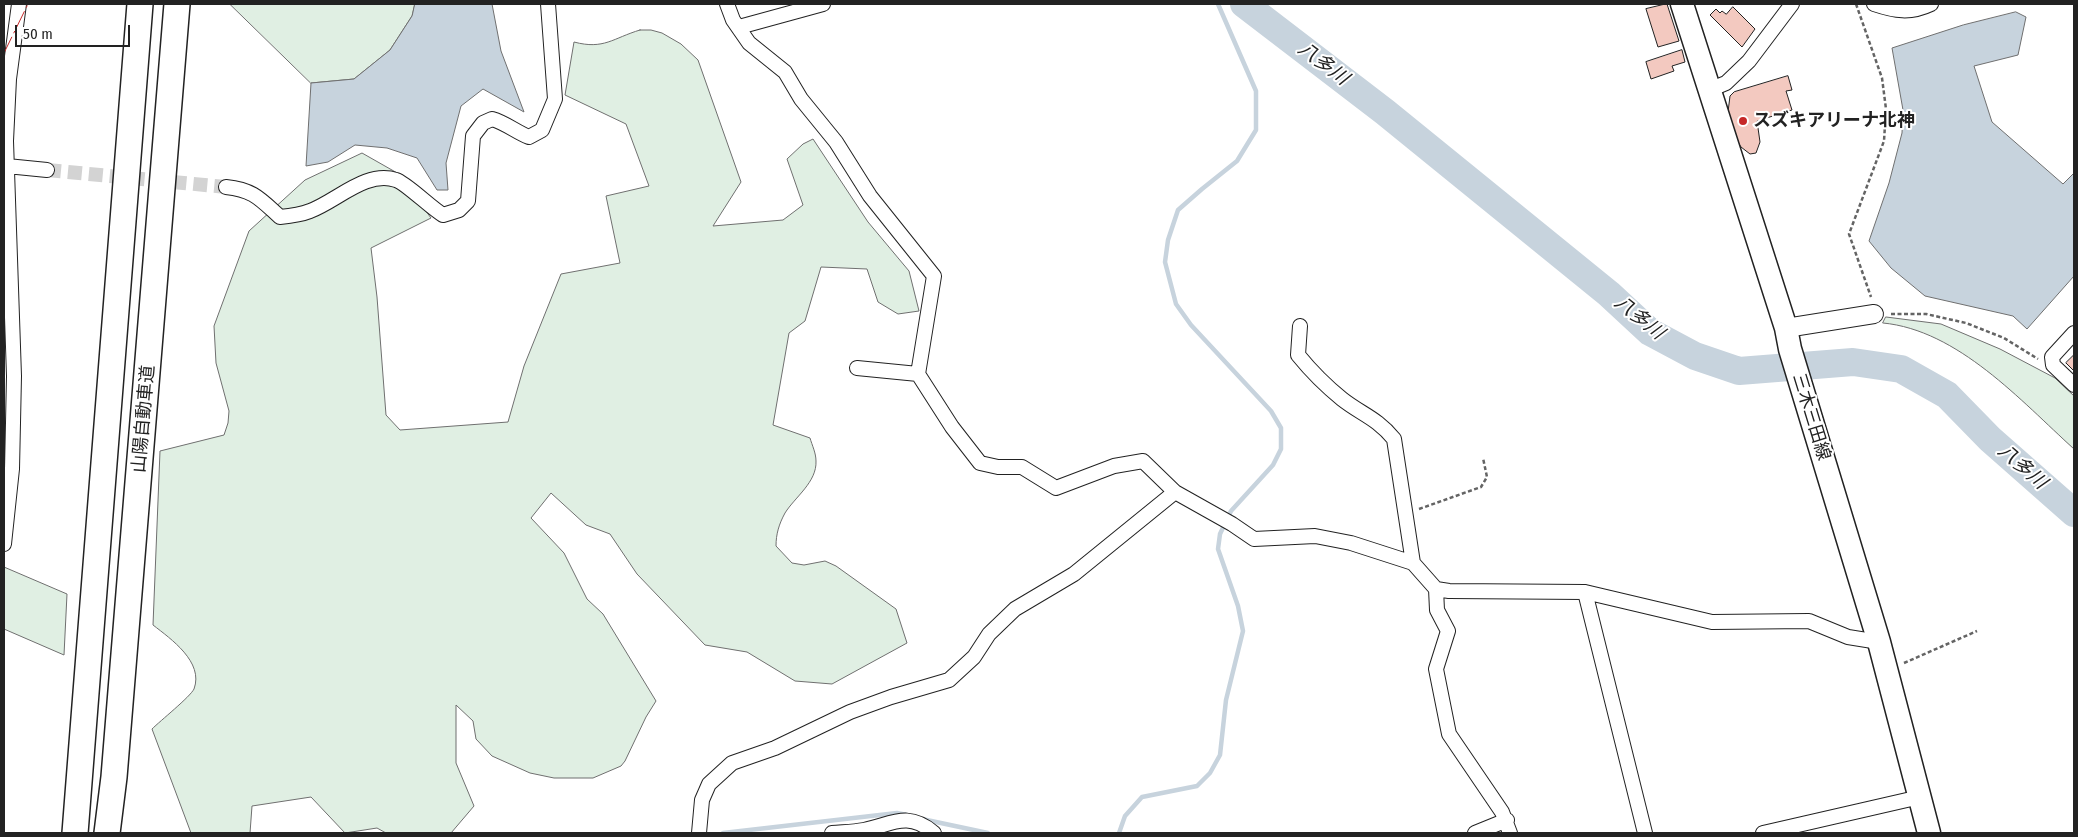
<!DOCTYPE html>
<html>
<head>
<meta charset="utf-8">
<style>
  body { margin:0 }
  #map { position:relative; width:2078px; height:837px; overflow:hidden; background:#fff; font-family:"Fira Sans Condensed",sans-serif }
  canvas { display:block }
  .frame { position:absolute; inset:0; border:5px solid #222; pointer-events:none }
  .scale { position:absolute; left:15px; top:25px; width:115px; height:22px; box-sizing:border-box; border:2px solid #222; border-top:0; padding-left:6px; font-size:15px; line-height:18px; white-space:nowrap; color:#222; -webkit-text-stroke:4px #fff; paint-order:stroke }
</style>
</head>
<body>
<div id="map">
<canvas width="2078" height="837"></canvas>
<div class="frame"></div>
<div class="scale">50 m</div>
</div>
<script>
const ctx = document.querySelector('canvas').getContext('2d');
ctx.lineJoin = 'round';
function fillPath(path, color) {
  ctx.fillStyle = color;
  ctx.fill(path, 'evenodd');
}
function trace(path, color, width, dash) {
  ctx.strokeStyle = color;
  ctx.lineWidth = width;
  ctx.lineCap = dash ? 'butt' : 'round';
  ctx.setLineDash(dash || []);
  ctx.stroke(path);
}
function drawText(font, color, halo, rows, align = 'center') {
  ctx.font = font + ' "Fira Sans Condensed","Noto Sans JP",sans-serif';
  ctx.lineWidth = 4;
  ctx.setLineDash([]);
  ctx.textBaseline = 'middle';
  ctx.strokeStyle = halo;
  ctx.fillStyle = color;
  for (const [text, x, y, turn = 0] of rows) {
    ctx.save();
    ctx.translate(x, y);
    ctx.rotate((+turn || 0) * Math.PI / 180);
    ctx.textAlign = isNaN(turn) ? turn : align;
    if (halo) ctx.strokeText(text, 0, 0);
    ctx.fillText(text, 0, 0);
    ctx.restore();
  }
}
const green = new Path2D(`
  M230,4H415L412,16L390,50L354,79L311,83Z
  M640,30H651L662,33L681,44L698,60L741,182L713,226L783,220L803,205L787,159L803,144L813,139L868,222L909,271L919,311L898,314L878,302L867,269L821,267L805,321L789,333L773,425L810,438C812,445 816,453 816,461C817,482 795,497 785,513C779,524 776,534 776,546L792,563L804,565L825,561L836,566L896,609L907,643L832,684L795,681L747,652L705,645L637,574L610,534L586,525L551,493L531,518L564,553L587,599L603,614L656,701L646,717L625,761L621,766L593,778H554L530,773L492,756L476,739L473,721L456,705V763L474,806L451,833H386L377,828L345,833L311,797L252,806L250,833H191L152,729C160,721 190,697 194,689C204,662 171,639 153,625L160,451L224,435L228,423L229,411L216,363L214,326L249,231L305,180L362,153L399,174L431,218L371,248L377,297L386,415L400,430L508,422L524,366L561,274L620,263L606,196L649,186L626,124L565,95L574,42C604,50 613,38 640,30Z
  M1886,317L1941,324L2000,349L2055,378L2074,396V449C2021,401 1958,330 1883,323Z
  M4,567L67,594L64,655L4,629Z`);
fillPath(green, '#e0efe3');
trace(green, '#6f6f6f', 1);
const water = new Path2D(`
  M415,4H492L501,51L524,112L483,89L461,106L446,163L448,190H437L417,158L387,148L355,145L328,162L306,166L311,83L354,79L390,50L412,16Z
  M2016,12L2026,17L2018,55L1974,66L1992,122L2063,184L2074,173V276L2027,329L2013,316L1925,296L1891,268L1869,241L1889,183L1902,133L1903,110L1892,48L1963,25Z`);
fillPath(water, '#c7d3dd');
trace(water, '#6f6f6f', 1);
trace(new Path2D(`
  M922,819L988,833
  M723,833L897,813L907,815
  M1119,833L1125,816L1142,797L1197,786L1210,773L1220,755L1226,700L1243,631L1238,606L1218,549L1220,534L1231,511L1273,465L1281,449V428L1271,411L1191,325L1176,304L1165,262L1168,240L1178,210L1202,189L1237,161L1256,130V91L1218,4`), '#c7d3dd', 4.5);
trace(new Path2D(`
  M1244,4L1385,112L1609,294L1650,332L1695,356L1739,371L1853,362L1901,369L1947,395L1990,439L2074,513`), '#c7d3dd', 28);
const building = new Path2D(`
  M1667,4L1679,41L1658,47L1646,9Z
  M1733,7L1755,29L1742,47L1710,15L1716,9L1720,13L1722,11L1726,14Z
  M1682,50L1685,62L1672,66L1674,71L1651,79L1646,62Z
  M1788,76L1792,90L1786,91L1792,110L1757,121L1760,142L1756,153L1750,154L1741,147L1735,138L1728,112L1730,96L1734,92Z
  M2074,355V371L2066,363Z`);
fillPath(building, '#f3c9c0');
trace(building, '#222', 1);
trace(new Path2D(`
  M47,170L226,187`), '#d3d3d3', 14, [14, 7]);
const minor = new Path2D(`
  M727,4L733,20L749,43L785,72L801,99L836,142L870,196L934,276L918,374L952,427L980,463L998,467H1022L1056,488L1114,466L1143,461L1175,492
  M1874,4C1895,11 1910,14 1931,4
  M739,27L823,4
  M1709,90L1726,83L1749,61L1792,4
  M7,166L47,170
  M226,187C254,190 260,199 280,217C290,216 300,215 310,211C337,201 366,170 396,180C406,183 431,208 443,215L459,210L468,201L473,136L483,123L492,119C506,123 516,132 529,137L542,130L555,99L548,4
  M1300,326L1298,355C1311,371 1326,386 1342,399C1361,414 1377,418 1394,439L1413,563
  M2074,333L2052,357L2053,365L2074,385
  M857,368L918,374
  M4,544L12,469L14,376L6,141L9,79L19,4
  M1436,589L1437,610L1448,631L1436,669L1449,734L1502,812L1510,833
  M1585,592L1645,833
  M699,833L702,800L709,784L732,763L775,748L850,712L891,697L949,680L974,657L989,634L1015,609L1074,574L1175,492L1232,524L1254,539L1315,536L1351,543L1413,563L1436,589L1449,591L1585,592L1712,622L1809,621L1848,637L1879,642
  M832,833C843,832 853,832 864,830C891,825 907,810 934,833
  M1475,833L1507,820
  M1763,833L1920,797`);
const tertiary = new Path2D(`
  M1786,328L1874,314`);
const primary = new Path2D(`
  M1682,4L1786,328L1790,349L1879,642L1929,833`);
const motorway = new Path2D(`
  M75,833L140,4
  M107,833L114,777L177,4`);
trace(minor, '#222', 16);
trace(tertiary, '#222', 20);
trace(primary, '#222', 25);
trace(motorway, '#222', 28);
trace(new Path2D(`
  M1856,4L1882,78L1886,109L1884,141L1849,234L1871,297
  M1891,314H1926L1966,323L2004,338L2038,359
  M1419,509L1481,487L1487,477L1483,458
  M1904,663L1977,631`), '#646464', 2.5, [4, 2.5]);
trace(minor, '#fff', 14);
trace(tertiary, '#fff', 18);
trace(primary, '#fff', 22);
trace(motorway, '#fff', 25);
trace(new Path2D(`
  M4,53L28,4`), '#c62828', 1, [18, 4, 2.5, 4]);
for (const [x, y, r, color] of [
  [1743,121,5,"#c62828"]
]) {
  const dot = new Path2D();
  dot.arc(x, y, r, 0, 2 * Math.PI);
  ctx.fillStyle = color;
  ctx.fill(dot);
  trace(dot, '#fff', 2);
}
drawText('bold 18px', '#222', '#fff', [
  ["スズキアリーナ北神",1753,121]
], 'left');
drawText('18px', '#222', '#fff', [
  ["三木三田線",1811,417,73],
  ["山陽自動車道",144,419,-85]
]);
drawText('italic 19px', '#222', '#fff', [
  ["八多川",1323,64,37],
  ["八多川",1639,318,39],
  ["八多川",2022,467,41]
]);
</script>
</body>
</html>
